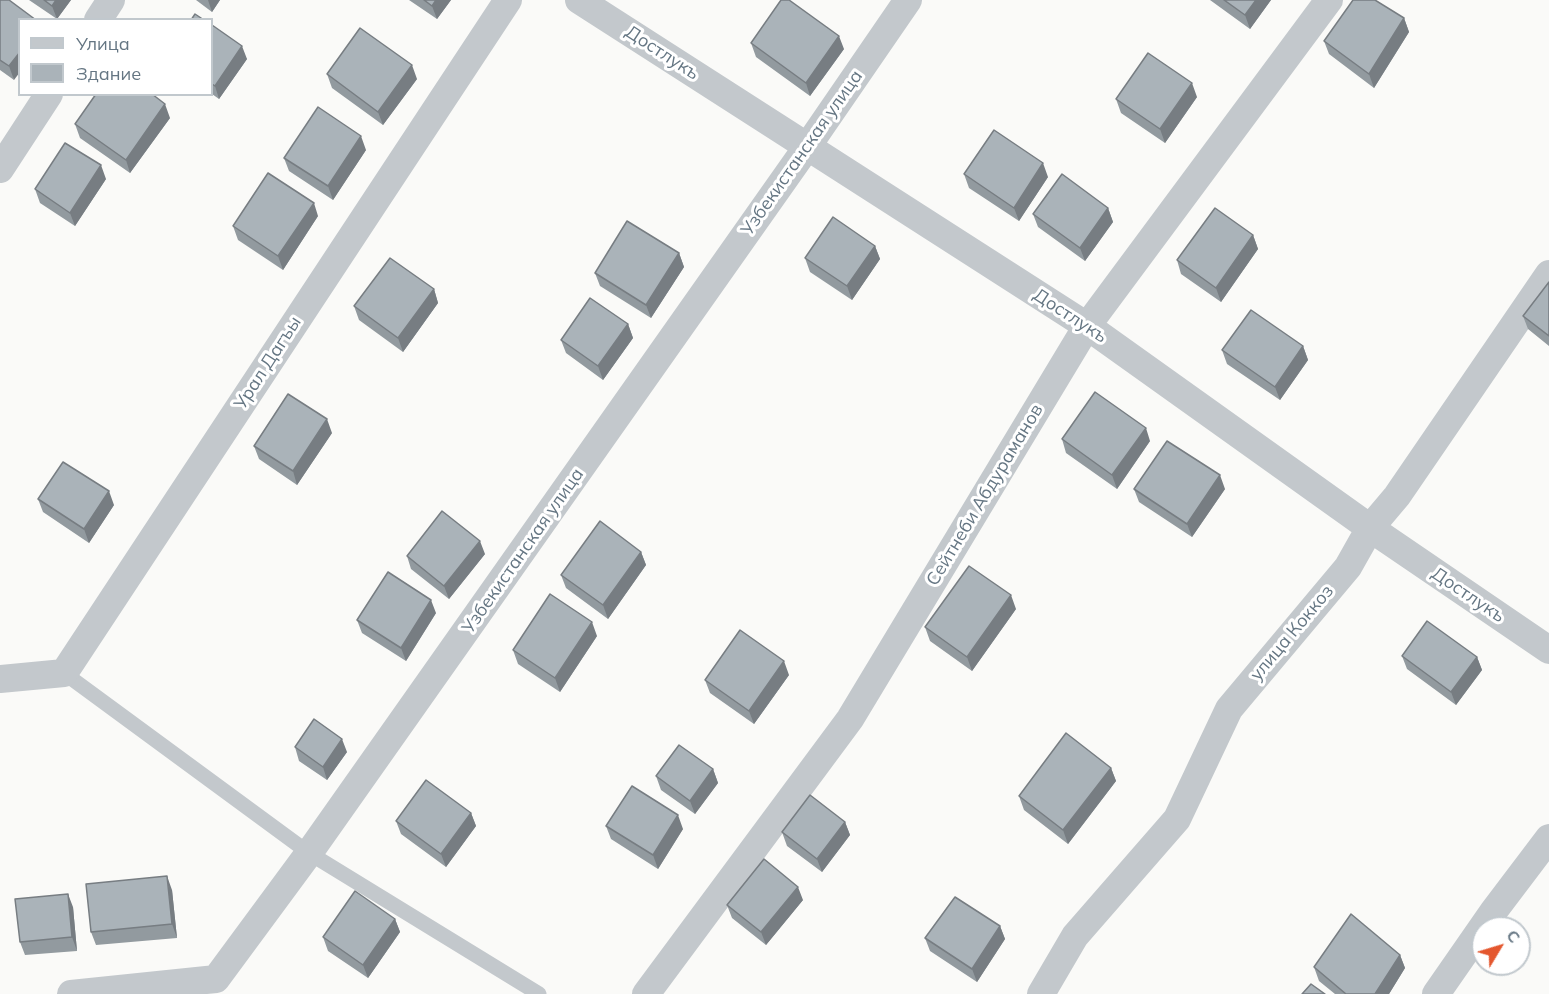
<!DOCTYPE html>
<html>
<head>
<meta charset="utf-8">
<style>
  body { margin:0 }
  #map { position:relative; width:1549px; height:994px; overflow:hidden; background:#fafaf8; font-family:Mulish,sans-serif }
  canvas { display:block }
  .legend { position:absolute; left:18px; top:18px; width:195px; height:78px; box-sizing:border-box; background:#fff; border:2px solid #c1c8cd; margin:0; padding:8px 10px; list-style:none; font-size:18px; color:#657683 }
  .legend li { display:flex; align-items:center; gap:12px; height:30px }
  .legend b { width:30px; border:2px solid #c1c8cd }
  .north { position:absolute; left:1471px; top:916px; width:60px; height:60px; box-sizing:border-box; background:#fff; border:2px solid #c1c8cd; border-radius:50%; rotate:52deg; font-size:16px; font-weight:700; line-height:24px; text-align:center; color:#657683 }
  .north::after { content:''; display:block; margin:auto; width:21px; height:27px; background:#e4572e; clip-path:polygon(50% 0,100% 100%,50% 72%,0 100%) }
</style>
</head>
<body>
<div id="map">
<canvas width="1549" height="994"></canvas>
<ul class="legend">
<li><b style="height:8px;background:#c3c8cc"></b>Улица</li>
<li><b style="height:16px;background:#aab3b9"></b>Здание</li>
</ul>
<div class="north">С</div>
</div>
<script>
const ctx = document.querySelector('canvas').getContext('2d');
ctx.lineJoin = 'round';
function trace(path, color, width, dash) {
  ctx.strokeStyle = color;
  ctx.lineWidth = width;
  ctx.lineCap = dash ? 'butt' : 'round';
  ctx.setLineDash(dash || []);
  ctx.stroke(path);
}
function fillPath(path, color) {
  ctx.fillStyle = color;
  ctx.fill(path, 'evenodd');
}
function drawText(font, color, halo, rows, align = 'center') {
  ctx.font = font + ' Mulish,sans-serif';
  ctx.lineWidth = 6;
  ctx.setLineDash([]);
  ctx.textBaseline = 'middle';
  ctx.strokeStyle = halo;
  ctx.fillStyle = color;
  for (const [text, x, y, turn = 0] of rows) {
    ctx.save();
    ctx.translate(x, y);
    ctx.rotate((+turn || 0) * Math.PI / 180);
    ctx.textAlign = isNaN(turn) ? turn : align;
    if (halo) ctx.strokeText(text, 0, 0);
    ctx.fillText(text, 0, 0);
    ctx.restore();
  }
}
trace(new Path2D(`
  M64,673L309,853L539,994`), '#c3c8cc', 15);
trace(new Path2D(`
  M579,0L1087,326L1370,528L1549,650
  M98,20L111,0
  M0,169L49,94
  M0,679L64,673L508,0
  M71,994L216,979L309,853L807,147L908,0
  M646,994L850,719L1087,326L1329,0
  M1041,994L1075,936L1177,819L1229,709L1348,567L1370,528L1397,496L1549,274
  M1436,994L1493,912L1549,838`), '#c3c8cc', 28);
fillPath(new Path2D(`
  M0,0L14,80L0,70Z
  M29,0H71L57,19Z
  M196,0H220L212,12Z
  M409,0H451L437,19Z
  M1210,0H1271L1250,29Z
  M1404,18L1409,32L1374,88L1329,54L1324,41Z
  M212,25L247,59L219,99L212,94Z
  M751,43L844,49L810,96L756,57Z
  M327,74L417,79L383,125L332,88Z
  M1197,97L1165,143L1121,113L1116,99Z
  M170,118L130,173L80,138L75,124Z
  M366,150L333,200L289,171L284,158Z
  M964,174L1048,177L1019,221L969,188Z
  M106,179L75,226L40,203L35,189Z
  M1108,208L1113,222L1085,261L1038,227L1033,214Z
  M318,216L283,270L238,240L233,226Z
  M1253,235L1258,249L1221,302L1181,274L1177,260Z
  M875,246L880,259L852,300L810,272L805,258Z
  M679,253L684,267L651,318L600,286L595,273Z
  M1549,282V346L1528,329L1523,316Z
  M434,289L438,303L403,352L359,320L354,306Z
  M628,324L633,338L603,380L566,353L561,340Z
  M1303,346L1308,360L1280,400L1227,364L1222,350Z
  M332,433L297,485L259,459L254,446Z
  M1062,439L1150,441L1117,489L1066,453Z
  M1134,489H1225L1192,537L1139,502Z
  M38,499L114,505L89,543L43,512Z
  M641,552L646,565L608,619L566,588L561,575Z
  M485,554L449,599L411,569L407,556Z
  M1016,609L972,671L930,641L925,627Z
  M436,613L406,661L362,633L357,620Z
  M597,636L560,692L518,664L513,650Z
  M1402,656L1477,657L1482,670L1456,705L1407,669Z
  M789,675L754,724L710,693L705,680Z
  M295,747L347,752L327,780L299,761Z
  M1111,768L1116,781L1068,844L1024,810L1019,796Z
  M713,769L718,783L695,814L661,790L656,776Z
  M471,813L476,826L446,867L401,834L396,821Z
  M845,822L850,835L822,872L787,846L782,832Z
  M606,826L683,829L658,869L611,839Z
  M172,890L177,938L96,945L91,932Z
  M803,900L766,945L732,918L727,905Z
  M73,907L77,951L25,955L20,942Z
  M395,919L400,932L368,978L328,951L323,937Z
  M1000,926L1005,939L977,982L930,951L925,938Z
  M1400,955L1405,968L1389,994H1335L1319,981L1314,967Z`), '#929a9f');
fillPath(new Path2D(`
  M56,0H71L57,19L52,6Z
  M208,0H220L212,12Z
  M436,0H451L437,19L432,6Z
  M1256,0H1271L1250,29L1245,15Z
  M1404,18L1409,32L1374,88L1369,74Z
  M839,36L844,49L810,96L806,83Z
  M242,46L247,59L219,99L215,86Z
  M20,52V72L14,80L9,66Z
  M412,65L417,79L383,125L378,112Z
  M1192,83L1197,97L1165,143L1160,129Z
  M165,104L170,118L130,173L126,160Z
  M361,136L366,150L333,200L328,186Z
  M1043,163L1048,177L1019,221L1014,208Z
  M101,165L106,179L75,226L70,213Z
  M314,203L318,216L283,270L278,256Z
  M1108,208L1113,222L1085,261L1080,248Z
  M1253,235L1258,249L1221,302L1216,288Z
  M875,246L880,259L852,300L847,286Z
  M679,253L684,267L651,318L646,305Z
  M434,289L438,303L403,352L398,338Z
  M628,324L633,338L603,380L598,366Z
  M1303,346L1308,360L1280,400L1275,387Z
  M327,419L332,433L297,485L293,471Z
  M1146,428L1150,441L1117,489L1112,475Z
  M1220,475L1225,489L1192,537L1187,524Z
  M109,491L114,505L89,543L84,529Z
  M480,541L485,554L449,599L444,586Z
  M641,552L646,565L608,619L603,605Z
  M1011,595L1016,609L972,671L967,657Z
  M431,600L436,613L406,661L401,648Z
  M592,622L597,636L560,692L555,678Z
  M1477,657L1482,670L1456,705L1451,692Z
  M784,661L789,675L754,724L749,711Z
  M342,739L347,752L327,780L323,767Z
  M1111,768L1116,781L1068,844L1063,830Z
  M713,769L718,783L695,814L690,801Z
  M471,813L476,826L446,867L441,854Z
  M678,815L683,829L658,869L653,855Z
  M845,822L850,835L822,872L817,859Z
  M167,876L172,890L177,938L172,924Z
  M798,887L803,900L766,945L761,932Z
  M68,894L73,907L77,951L72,937Z
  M395,919L400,932L368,978L363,965Z
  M1000,926L1005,939L977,982L972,969Z
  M1400,955L1405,968L1389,994H1375Z`), '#777d82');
const building = new Path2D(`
  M0,0H9L36,20H20V52L9,66L0,60Z
  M44,0H56L52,6Z
  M424,0H436L432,6Z
  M781,0H789L839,36L806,83L751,43Z
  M1224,0H1256L1245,15Z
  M1353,0H1375L1404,18L1369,74L1324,41Z
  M195,14L204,20H191Z
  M212,25L242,46L215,86L212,84Z
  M360,28L412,65L378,112L327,74Z
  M1148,53L1192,83L1160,129L1116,99Z
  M96,94H152L165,104L126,160L75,124Z
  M318,107L361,136L328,186L284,158Z
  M994,130L1043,163L1014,208L964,174Z
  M65,143L101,165L70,213L35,189Z
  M268,173L314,203L278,256L233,226Z
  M1062,174L1108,208L1080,248L1033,214Z
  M1215,208L1253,235L1216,288L1177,260Z
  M833,217L875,246L847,286L805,258Z
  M627,221L679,253L646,305L595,273Z
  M390,258L434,289L398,338L354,306Z
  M1549,282V336L1523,316Z
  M590,298L628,324L598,366L561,340Z
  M1251,310L1303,346L1275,387L1222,350Z
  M1095,392L1146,428L1112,475L1062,439Z
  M288,394L327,419L293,471L254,446Z
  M1167,441L1220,475L1187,524L1134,489Z
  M63,462L109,491L84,529L38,499Z
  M442,511L480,541L444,586L407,556Z
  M600,521L641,552L603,605L561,575Z
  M969,566L1011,595L967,657L925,627Z
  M388,572L431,600L401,648L357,620Z
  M550,594L592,622L555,678L513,650Z
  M1427,621L1477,657L1451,692L1402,656Z
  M740,630L784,661L749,711L705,680Z
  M314,719L342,739L323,767L295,747Z
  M1066,733L1111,768L1063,830L1019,796Z
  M679,745L713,769L690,801L656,776Z
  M426,780L471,813L441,854L396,821Z
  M632,786L678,815L653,855L606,826Z
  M810,795L845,822L817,859L782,832Z
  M764,859L798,887L761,932L727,905Z
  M167,876L172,924L91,932L86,884Z
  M355,891L395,919L363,965L323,937Z
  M68,894L72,937L20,942L15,899Z
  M955,897L1000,926L972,969L925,938Z
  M1351,914L1400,955L1375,994H1346L1314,967Z
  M1311,984L1325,994H1302Z`);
fillPath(building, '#aab3b9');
trace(building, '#777d82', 1.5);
drawText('18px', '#657683', '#fff', [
  ["Достлукъ",662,53,33],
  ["Узбекистанская улица",802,153,-55],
  ["Достлукъ",1070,316,33],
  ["Урал Дагъы",268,363,-57],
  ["Сейтнеби Абдураманов",985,495,-59],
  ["Узбекистанская улица",523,551,-55],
  ["Достлукъ",1468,595,34],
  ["улица Коккоз",1292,633,-50]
]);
</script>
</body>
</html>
